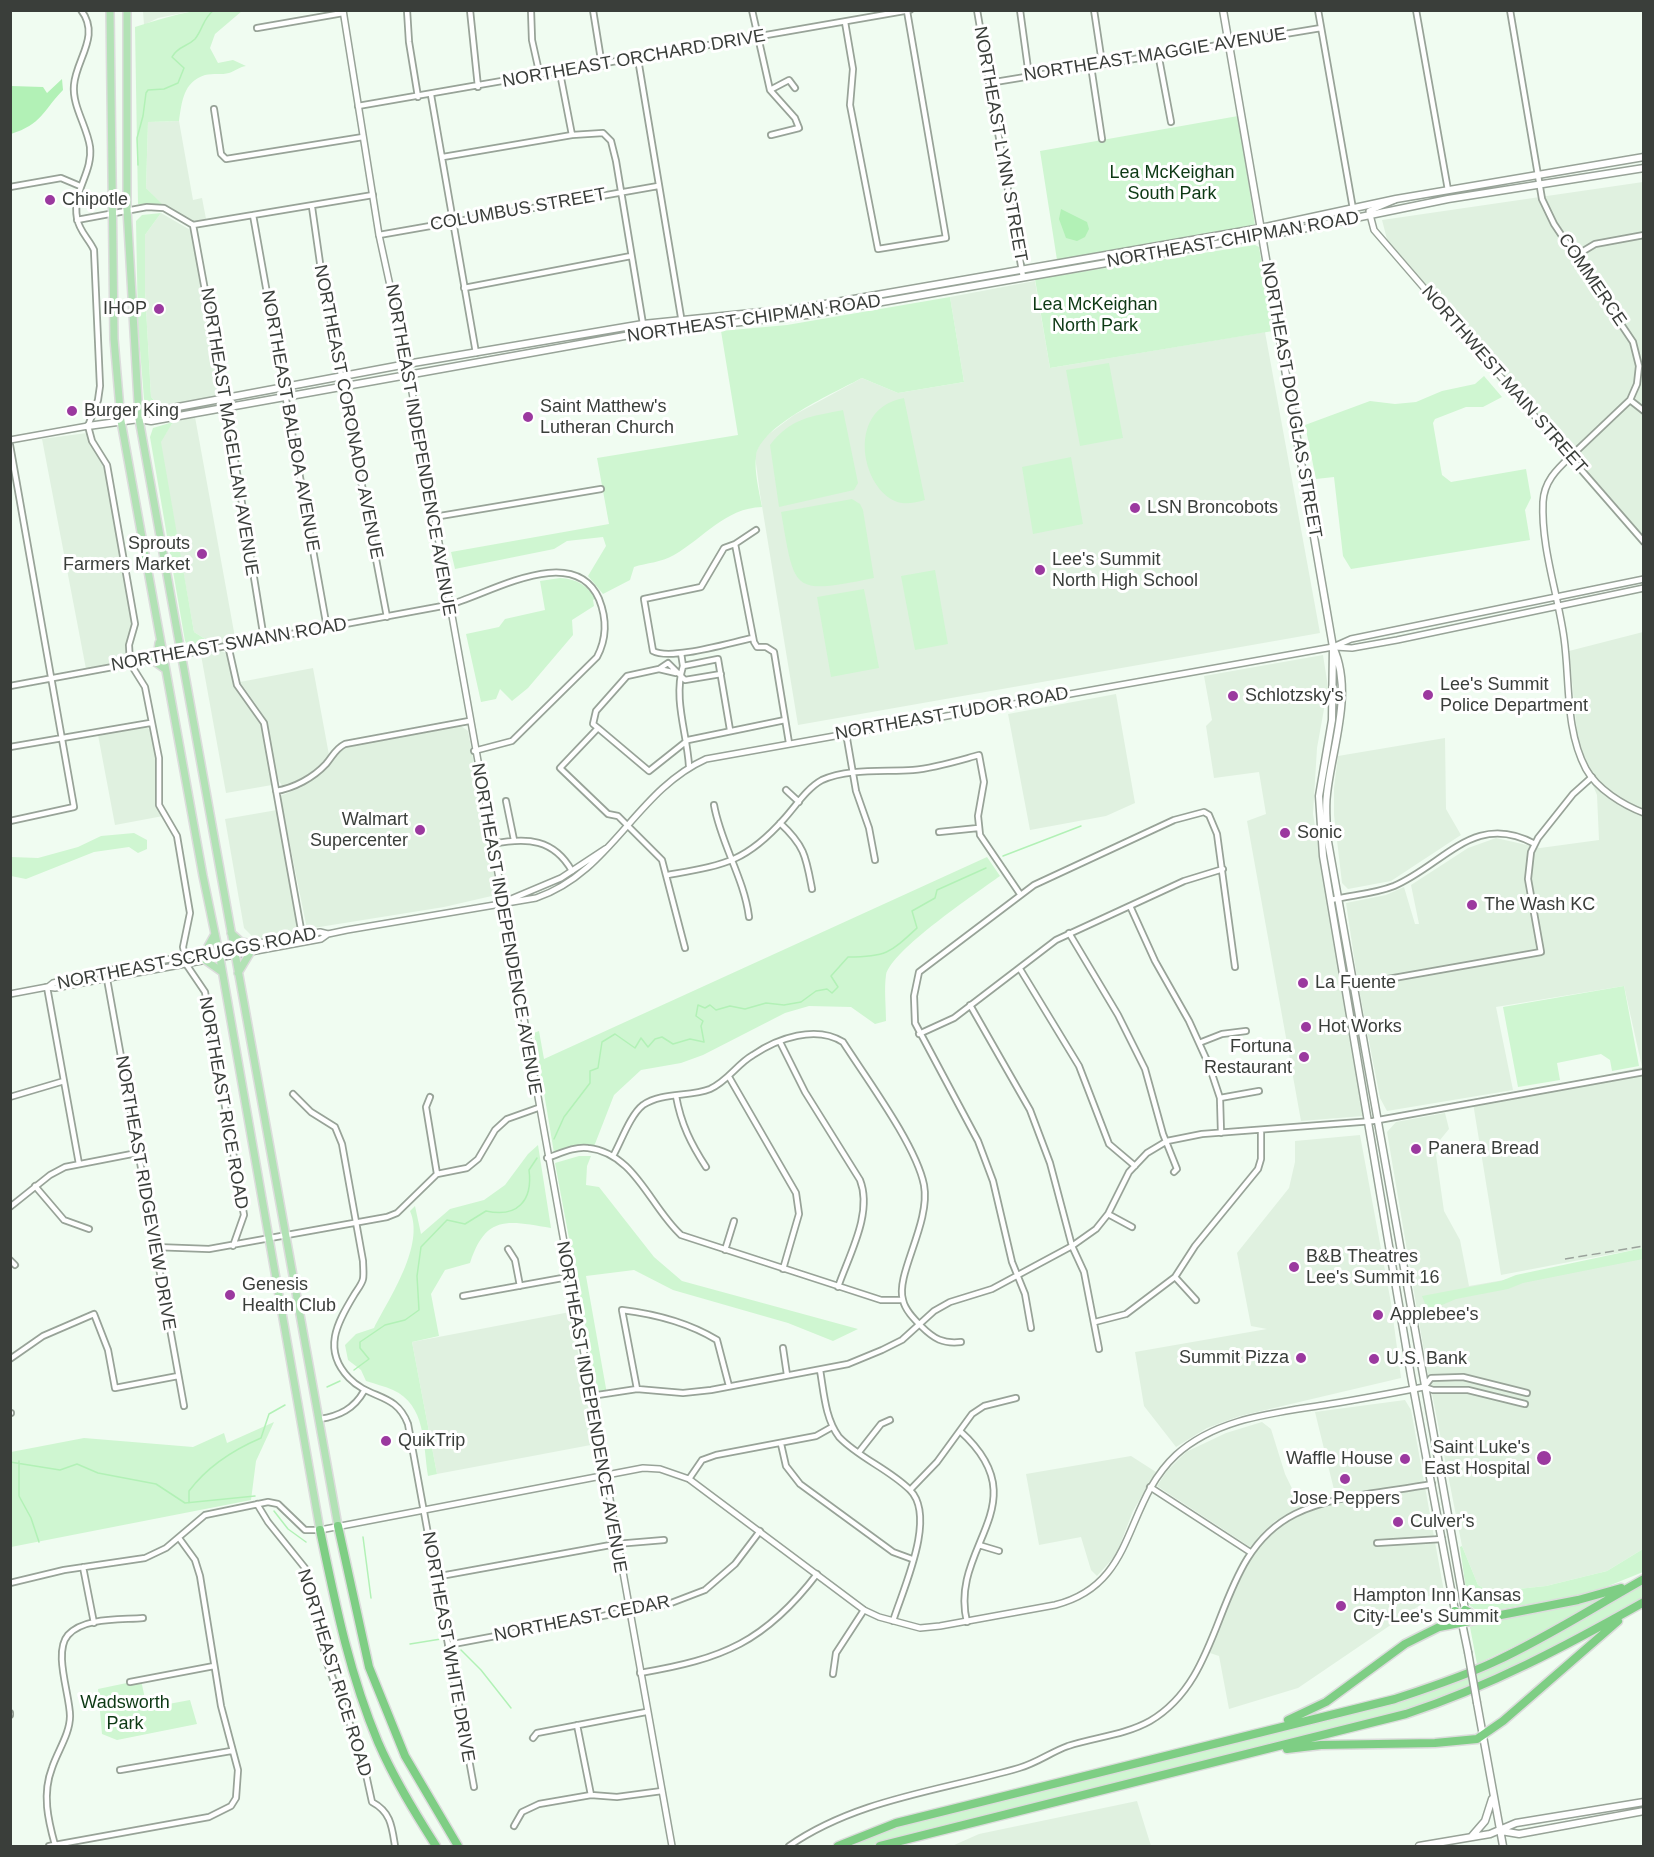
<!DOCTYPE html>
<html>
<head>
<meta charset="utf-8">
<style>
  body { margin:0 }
  #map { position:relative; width:1654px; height:1857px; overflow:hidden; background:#f0fcf1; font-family:Arial,sans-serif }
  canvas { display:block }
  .frame { position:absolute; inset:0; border:12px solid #3a3e3a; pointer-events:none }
</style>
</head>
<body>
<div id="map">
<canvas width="1654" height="1857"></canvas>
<div class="frame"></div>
</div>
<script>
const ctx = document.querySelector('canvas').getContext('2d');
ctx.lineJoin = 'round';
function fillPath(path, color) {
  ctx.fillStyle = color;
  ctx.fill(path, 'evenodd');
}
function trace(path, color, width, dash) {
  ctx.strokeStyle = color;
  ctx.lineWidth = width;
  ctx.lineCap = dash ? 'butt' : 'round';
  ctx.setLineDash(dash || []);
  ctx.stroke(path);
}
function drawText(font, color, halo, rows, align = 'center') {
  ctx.font = font + ' Arial,sans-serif';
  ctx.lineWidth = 6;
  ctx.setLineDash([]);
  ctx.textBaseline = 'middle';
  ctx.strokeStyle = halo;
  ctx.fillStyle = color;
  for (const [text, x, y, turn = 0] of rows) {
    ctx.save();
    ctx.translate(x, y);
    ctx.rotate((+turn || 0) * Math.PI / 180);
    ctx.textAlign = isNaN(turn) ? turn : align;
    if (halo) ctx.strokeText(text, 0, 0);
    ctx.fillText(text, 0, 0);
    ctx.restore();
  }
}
fillPath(new Path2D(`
  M143,11H193L158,18L144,25Z
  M179,121L193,200L202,198L207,224L192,223L165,208L146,188L148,122Z
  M1643,182V545L1389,247L1382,220Z
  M161,213L192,231L223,394L222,398L162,409L151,397L145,291V235Z
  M1035,281L1050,368L1265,332L1320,633L798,725L760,494L755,456L761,440L794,415L862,378L898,393L964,382L950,297Z
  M195,417L236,643L232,641L213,644L194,632L160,442L173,422Z
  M87,433L105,465L133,620L127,661L86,669L42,439Z
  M1643,632V1248L1501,1275L1473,1103L1642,1067L1624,986L1496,1007L1513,1090L1387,1111L1380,1098L1358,984L1346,903L1386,895L1404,887L1415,924H1419L1411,885L1468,848L1496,838L1540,848L1599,840L1597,795L1579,753L1569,651Z
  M221,651L228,654L236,689L260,719L272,785L226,793L201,655Z
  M1323,655L1328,687L1317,748L1313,814L1363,1116L1301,1121L1247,821L1266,814L1259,772L1214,778L1206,726L1212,720L1204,676Z
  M313,668L329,755L324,762L301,780L283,787L277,778L264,716L240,682Z
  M1116,694L1135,803L1106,816L1030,830L1008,714Z
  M145,726L150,730L155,750L156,793L163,816L115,825L98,735Z
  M461,726L468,731L497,890L496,895L444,907L307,929L280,796L300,788L327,768L338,752L349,745Z
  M1445,738L1446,809L1461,835L1391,881L1348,889L1342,883L1334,815V788L1338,756Z
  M277,810L298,927L295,932L255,939L244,928L225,819Z
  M1445,1113L1449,1129L1440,1140L1436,1155L1444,1211L1460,1240L1469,1286L1643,1256V1549L1607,1571L1546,1586L1490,1592L1478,1585L1462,1546L1426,1363L1387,1132L1396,1122Z
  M1360,1135L1391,1303L1401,1378L1240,1416L1207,1428L1176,1447L1144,1406L1135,1352L1267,1329L1251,1326L1237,1253L1289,1188L1295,1162V1141Z
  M570,1312L596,1444L437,1474L412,1342Z
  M1405,1400L1411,1410L1445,1597L1426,1596V1601L1298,1688L1229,1709L1219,1656L1210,1653L1234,1586L1250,1552L1281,1522L1302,1509L1337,1502L1315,1412Z
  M1262,1422L1271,1429L1285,1474L1301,1507L1275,1521L1250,1547L1157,1486L1167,1471L1186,1452L1226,1433Z
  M1131,1456L1156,1472L1133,1511L1116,1555L1097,1576L1091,1570L1081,1537L1039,1545L1026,1474Z
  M1137,1801L1151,1846H952L979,1834Z`), '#e0f1e0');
fillPath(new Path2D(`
  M194,11H242L215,34L210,48L218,63L233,60L246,66C239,67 235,71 229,73C222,75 213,73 205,75C183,82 182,102 179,121L148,122L146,188L163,205L138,204L135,27C154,21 173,15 194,11Z
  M1238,116L1255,225L1057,260L1040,151Z
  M161,213L145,235V291L151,397L162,409H148L144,399L138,325L136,221L142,215Z
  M1255,245L1259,247L1273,331L1050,368L1035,279Z
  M950,297L964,382L898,393L862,378C836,392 760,425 756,456C754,471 759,491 762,507C725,508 704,538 674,555C663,562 646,563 634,567L630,580L603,594L588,576L606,546L603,537L567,541L554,549L455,569L451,552L609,524L597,458L738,435L721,331L787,325Z
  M1109,363L1123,438L1080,446L1066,370Z
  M1484,376L1502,397L1483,407H1466L1435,419L1433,423L1442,475L1451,482L1526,469L1531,498L1525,510L1530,540L1351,569L1343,556L1334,477L1316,479L1305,425L1370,401L1395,404L1416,402L1442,391L1475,384Z
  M904,398L925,500C918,502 909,504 902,503C863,497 842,409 904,398Z
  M843,410L858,483L854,490L779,507L770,445C792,417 810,417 843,410Z
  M173,422L161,442L194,632L213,644L192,649L185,641L150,437L153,428Z
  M1071,457L1083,524L1033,534L1022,467Z
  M852,499L860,504L863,510L874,578C791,595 795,592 781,512Z
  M935,570L948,644L915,650L901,576Z
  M560,578C577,579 586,585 596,598L593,600L594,606L572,620L573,635L528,688L512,701L500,689L496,699L481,702L466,634L499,627L505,619L545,610L540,581Z
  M864,589L879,668L831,677L817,597Z
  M134,833L147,840V849L138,853L129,847L94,852L26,879L11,876V857L38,858L78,847L101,836Z
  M987,857L1000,876C978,892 891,950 886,975C884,989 886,1006 886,1021L875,1024L851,1007L809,1006L785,1013L703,1055L681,1063L641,1070L614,1095L593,1149L554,1153L534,1033L539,1031L544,1059Z
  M1624,986L1639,1066L1612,1071L1610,1060L1601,1054L1557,1063L1560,1080L1518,1087L1503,1007Z
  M538,1145L551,1228C508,1221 486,1214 470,1263L445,1270L431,1294L439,1336L412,1342L437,1474L428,1476C423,1444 426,1405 393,1390C384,1386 375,1384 366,1381L361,1370L348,1360L345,1345L356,1334L374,1328C390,1297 425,1245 410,1211L415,1206L421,1234L450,1209L484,1200L505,1185L528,1154Z
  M579,1156H591L587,1166L586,1185L599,1187L654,1257L682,1281L858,1329L833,1341L788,1323L673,1290L634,1270L586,1276L607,1394H598L555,1163Z
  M1643,1248V1259L1523,1283L1508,1289L1456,1299L1428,1311L1422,1296L1501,1281L1516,1275Z
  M274,1422L256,1461L251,1500L11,1547V1452L84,1438L193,1447L224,1433L227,1443Z
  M1462,1546L1478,1585L1490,1592L1546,1586L1607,1571L1643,1549V1572L1591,1593L1480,1613L1468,1604L1460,1547Z
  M1643,1584V1597C1564,1643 1485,1684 1398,1712L911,1833L871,1846H843L896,1826L1399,1700L1561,1631Z
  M1606,1597L1536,1636L1477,1664L1470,1627L1474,1625Z
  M141,1680L147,1708L190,1700L197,1724L117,1740L102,1734L98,1689Z`), '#cff6d1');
fillPath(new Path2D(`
  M62,79L63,90C42,112 42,124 11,134V86L43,87L47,93Z
  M1061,209L1087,222L1089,229L1085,237L1077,241L1066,238L1059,219Z`), '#b2f1b6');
trace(new Path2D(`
  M138,165L137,138L143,116L146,93L148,90L164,89L178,83L184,68L172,57C178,46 187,47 195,39C203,29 203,18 214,10
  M1003,856L1081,826
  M554,1139L564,1117L590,1083V1071L598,1068L602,1042L615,1034L635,1048L641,1038L648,1047L655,1039L662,1037L673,1044L690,1039L704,1042L701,1026L703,1021L696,1016L698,1005L705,1008L710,1005L716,1010L730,1006L745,1009L766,1003L784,1005L801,1002L816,991L827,989L832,993L838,987L831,976L848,957C886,957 890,953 917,928L912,911L935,898L937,890L986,868
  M354,1370L369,1359L360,1348V1342L385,1325L405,1320L419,1310L417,1276L421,1247L447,1220L465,1224L486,1211C517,1218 533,1201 529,1170L537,1158
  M327,1387L340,1381
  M19,1461V1496L31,1518L39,1542
  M10,1462L60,1470L77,1464L98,1473L156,1484L185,1503L255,1496
  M189,1503V1491C207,1467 233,1450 261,1438L269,1414L285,1405
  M274,1511L288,1529L306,1542
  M363,1537L371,1598
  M410,1644L441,1639
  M461,1650L481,1670L511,1708`), '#b2f1b6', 1.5);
const minor = new Path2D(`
  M81,10C101,36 76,59 74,85C72,106 87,126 90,147C93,173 72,191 77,218C79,231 89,239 94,250L100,386L98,400L88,426L92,441L107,465L135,624L129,645L130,663L145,687L159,758V805L177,836L190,913L183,947L185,956
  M407,10L409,42L418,97
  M470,10L478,87
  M531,10L532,40L540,76
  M593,10L602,66
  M752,10L770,90L795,118L799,128L771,135
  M977,10L1023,277
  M1020,10L1029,76
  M1094,10L1102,63
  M1318,10L1353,209
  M1416,10L1448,190
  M1510,10L1542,199L1554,224L1633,342L1639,366L1637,384L1630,400L1570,457L1644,542
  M845,22L853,69L850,105L878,249L946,238L907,11
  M257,28L343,13
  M1158,53L1171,122
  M638,59L682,323
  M1091,66L1102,139
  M560,73L572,135
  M989,83L1321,28
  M770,90L789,80L795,88
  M431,95L476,353
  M358,106L910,10
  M214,109L221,154L226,159L363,137
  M443,157L572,135L603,133L611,141L616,161L643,324
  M10,187L61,178L80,186
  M312,207L321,270L387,617
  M253,215L327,628
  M77,220L147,207L164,208L193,225L373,195
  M193,225L225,399L264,639
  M379,235L658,186
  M1575,256L1595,244L1644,235
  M464,288L631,256
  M1630,400L1644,411
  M10,445L74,807L10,821
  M434,517L601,489
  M756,530L735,544L754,642L757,647H766L774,652L789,743
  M735,544L724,548L701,587L644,599L653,651C671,661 732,642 753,638
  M228,645L237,685L264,723L302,935
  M681,653L683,666L718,659L730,730
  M683,666C673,699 687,733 689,766
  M659,669L668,663L685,680L721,674
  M676,673L659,669L627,676L596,711L593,724L598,728L560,768L608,814L618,816L662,860L685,948
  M10,686L448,605C488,595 573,541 599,599C607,619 607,638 597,657L512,741L474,751
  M598,728L649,771L688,740L785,720
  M846,733L856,791L869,828L875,860
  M10,747L150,723
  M786,790L799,802
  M276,791C294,788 313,778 326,764C333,756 335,749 345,744L469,721
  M506,801L514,840
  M714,805C721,844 744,878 749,917
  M780,823C805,846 806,857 812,889
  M939,832L978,828
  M493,844C527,837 554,839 572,871
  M668,875C723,865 745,863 784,819C795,807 807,788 822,780C848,768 884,772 913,770C935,768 957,761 979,755L984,782L978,816L980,835L1020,894
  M1331,900C1351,895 1374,894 1394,886C1445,864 1474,811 1535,844
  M1130,906L1155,961L1189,1021L1209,1065L1220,1098L1221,1133
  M1069,933L1118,1015L1145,1069L1163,1134L1177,1169L1174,1172
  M186,964L205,992L244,1215L233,1246
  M1020,969L1079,1066L1109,1144L1135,1166
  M107,979L184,1406
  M1354,985L1541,952L1528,879L1531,852L1538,838L1573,794L1592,777
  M47,987L79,1164
  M970,1005L1030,1110L1050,1163L1072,1246L1084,1272L1099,1349
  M919,1034L954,1018L1056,940L1184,881L1223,869
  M780,1042L805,1092L860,1180C873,1213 849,1255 838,1287
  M1199,1043L1222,1034L1246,1031
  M729,1077L796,1193L799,1214L783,1269
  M293,1094L311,1112L335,1127L342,1144L363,1261C363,1266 364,1274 363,1279C362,1284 357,1290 354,1295C337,1323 322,1350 349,1378C370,1400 396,1392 408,1424L474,1787
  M676,1096C681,1124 691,1144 706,1167
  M10,1097L64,1081
  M430,1097L426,1107L437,1174
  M1220,1098L1259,1091
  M613,1156C621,1142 630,1115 643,1105C662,1092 690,1097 710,1089C728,1081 737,1064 753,1055C778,1038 816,1025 843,1042C866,1078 916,1145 924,1185C931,1223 895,1275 903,1300C905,1310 914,1319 921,1326C934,1339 943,1344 961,1342
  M547,1158C559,1154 575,1146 588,1148C635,1153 650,1207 681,1235L881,1300H902
  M35,1186L64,1220L89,1229
  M10,1207L50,1175L65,1167L137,1153
  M1108,1214L1132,1227
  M155,1247L209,1249L387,1217L397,1213L437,1174L467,1168L478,1159L495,1130L507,1119L538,1108
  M508,1249L515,1260L520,1286
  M725,1250L734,1221
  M10,1260L15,1265
  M1175,1277L1196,1300
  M463,1296L568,1277
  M1095,1322L1126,1314L1175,1277L1195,1246L1258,1169L1261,1159V1131
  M1031,1328L1025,1294L1012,1262L993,1181L978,1141L915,1023L914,996L919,972L1034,885L1174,820L1204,812L1209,815L1217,834L1235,967
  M783,1348L787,1375
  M10,1359L43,1336L94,1314L108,1350L115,1388L178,1376
  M820,1370C824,1393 825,1418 839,1437C859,1458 889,1469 910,1490C937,1517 903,1589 893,1621
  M637,1389L622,1310C655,1314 689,1323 717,1340L729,1386
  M591,1396L637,1389L683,1393L711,1390L848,1364L882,1350L902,1340L934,1311L950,1302L992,1289L1072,1246L1096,1229L1108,1214L1129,1172L1147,1153L1167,1141L1202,1134L1373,1121L1644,1072
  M1525,1404L1468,1390H1433L1424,1387L1431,1378L1463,1377L1527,1393
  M10,1413H11
  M320,1419C339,1416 354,1409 364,1391
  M960,1431C1041,1504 948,1546 967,1622
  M781,1444L786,1466L800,1484L893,1552L912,1559
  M859,1452L881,1424L890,1420
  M689,1479L702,1460L716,1455L816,1436L832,1427
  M1150,1487L1250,1552
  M910,1490L937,1462L972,1414L984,1406L1016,1398
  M257,1504L268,1522L305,1568L327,1663L362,1756L372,1802C391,1812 392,1827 395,1846
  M1377,1543L1442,1539
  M979,1545L999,1551
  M83,1567L94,1623
  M435,1577L616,1544L664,1540
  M10,1583L64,1570L145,1558L166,1548L205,1515L268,1502L278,1504L305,1530H320
  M448,1645L671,1603L705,1590L735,1564L760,1531
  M640,1673C723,1659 765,1642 817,1574
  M833,1674L836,1653L864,1610
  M130,1682L214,1666
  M10,1713V1715
  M577,1725L591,1795
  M533,1738L537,1733L646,1712
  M120,1770L231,1751
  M514,1826L522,1812L539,1804L591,1795L617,1797L662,1791
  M55,1845C48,1820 42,1794 52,1768C57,1752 70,1734 70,1716C70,1695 53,1652 68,1635C84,1617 121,1620 143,1618
  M49,1846L209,1817L231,1806L236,1798L238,1770L221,1706L200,1576L195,1560L179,1538
  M789,1846C857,1799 940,1791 1019,1768C1037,1763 1051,1752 1068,1746C1096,1737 1125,1735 1150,1721C1230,1674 1211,1556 1295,1514C1333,1495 1390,1492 1432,1484`);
const tertiary = new Path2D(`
  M343,10L379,235L407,364L672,1846
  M1395,200L1369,211L1374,230L1570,457C1556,470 1544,482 1543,502C1541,548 1558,594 1564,638C1570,680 1565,730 1586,769C1597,789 1623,805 1644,813
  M10,440L88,426
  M1335,647L1352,648L1397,640L1644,588
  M504,902L561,878L605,849
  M48,987L53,983L104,971L320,932L328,934
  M10,994L47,987L55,988L321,939L328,934L347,930L536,898C612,872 635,791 706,759L1333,647L1351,639L1644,579
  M320,1530L643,1468L660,1469L689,1479L864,1610L879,1617L920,1628L940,1626L1055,1605C1138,1584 1122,1505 1176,1455C1218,1417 1277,1413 1330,1404C1361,1399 1393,1393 1424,1387`);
const secondary = new Path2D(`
  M1223,10L1333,647C1354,692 1332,747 1327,794C1325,808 1327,822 1327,836L1465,1610L1462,1623
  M139,419L146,413L407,364L643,324L802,308L1261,228L1396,199L1644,157
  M88,426L139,419L151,421L647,332L807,315L1297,230L1448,199L1644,168
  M1333,647L1332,720L1319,796L1323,856L1411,1376L1455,1611L1462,1623L1468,1652
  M1477,1703L1503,1846
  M1501,1831L1519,1834L1644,1811
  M1472,1836L1485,1821L1492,1799
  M1419,1846L1490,1834L1516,1823L1644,1802`);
const primary = new Path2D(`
  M110,10L114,339L121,421L203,876L220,958L320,1530
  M127,10V209L139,419L338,1526
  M159,643L158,651L151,659L165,669
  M231,933L241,942L252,944
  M205,952L215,934
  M205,960L222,972
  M238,973L250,953`);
const motorway = new Path2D(`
  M338,1526L369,1667L405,1756L458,1846
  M320,1530C335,1602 349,1673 378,1742C394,1779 415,1813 436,1846
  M1465,1610L1479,1618
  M1446,1625L1454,1617L1455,1611
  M1288,1720L1326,1702L1405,1644L1439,1627L1578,1600L1621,1588
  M1287,1749L1321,1745L1435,1743L1477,1739L1503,1721L1618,1621
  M838,1846L896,1823L1395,1699C1428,1688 1462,1677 1494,1662C1546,1638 1594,1607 1644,1579
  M880,1846L1406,1714C1491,1686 1566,1646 1644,1602`);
trace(minor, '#98a398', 8);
trace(tertiary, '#98a398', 8);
trace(secondary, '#98a398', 9);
trace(primary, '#dcdcdc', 10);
trace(motorway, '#dcdcdc', 11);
trace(minor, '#fff', 4.5);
trace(tertiary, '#fff', 5);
trace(secondary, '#fff', 6);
trace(primary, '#b2e2b5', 7);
trace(motorway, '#7ece84', 8);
trace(new Path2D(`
  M1565,1259L1644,1246`), '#9aa29b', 1.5, [9, 4.5]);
const secondaryBridge = new Path2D(`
  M1468,1652L1477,1703`);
trace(secondaryBridge, '#98a398', 9, []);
trace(secondaryBridge, '#fff', 6);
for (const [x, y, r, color] of [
  [50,200,6,"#9b399f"],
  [159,309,6,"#9b399f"],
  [72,411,6,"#9b399f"],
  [528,417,6,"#9b399f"],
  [1135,508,6,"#9b399f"],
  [202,554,6,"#9b399f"],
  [1040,570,6,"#9b399f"],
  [1428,695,6,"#9b399f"],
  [1233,696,6,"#9b399f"],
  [420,830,6,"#9b399f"],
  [1285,833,6,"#9b399f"],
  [1472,905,6,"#9b399f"],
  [1303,983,6,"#9b399f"],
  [1306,1027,6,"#9b399f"],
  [1304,1057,6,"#9b399f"],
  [1416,1149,6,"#9b399f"],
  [1294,1267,6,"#9b399f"],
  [230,1295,6,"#9b399f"],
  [1378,1315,6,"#9b399f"],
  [1301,1358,6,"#9b399f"],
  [1374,1359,6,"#9b399f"],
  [386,1441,6,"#9b399f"],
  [1544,1458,8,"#9b399f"],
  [1405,1459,6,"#9b399f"],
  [1345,1479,6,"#9b399f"],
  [1398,1522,6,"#9b399f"],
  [1341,1606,6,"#9b399f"]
]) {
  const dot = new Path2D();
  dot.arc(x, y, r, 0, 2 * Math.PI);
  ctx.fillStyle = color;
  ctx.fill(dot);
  trace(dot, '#fff', 2);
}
drawText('18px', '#3a3e3a', '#fff', [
  ["NORTHEAST MAGGIE AVENUE",1155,55,-9],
  ["NORTHEAST ORCHARD DRIVE",634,59,-10],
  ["NORTHEAST LYNN STREET",1000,144,80],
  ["COLUMBUS STREET",518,210,-10],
  ["NORTHEAST CHIPMAN ROAD",1233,240,-10],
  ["COMMERCE",1592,280,56],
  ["NORTHEAST CHIPMAN ROAD",754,319,-8],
  ["NORTHWEST MAIN STREET",1504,380,49],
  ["NORTHEAST DOUGLAS STREET",1291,400,80],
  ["NORTHEAST CORONADO AVENUE",348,412,79],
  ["NORTHEAST BALBOA AVENUE",290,421,80],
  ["NORTHEAST MAGELLAN AVENUE",229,432,81],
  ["NORTHEAST INDEPENDENCE AVENUE",420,450,80],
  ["NORTHEAST SWANN ROAD",229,645,-10],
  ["NORTHEAST TUDOR ROAD",952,714,-10],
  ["NORTHEAST INDEPENDENCE AVENUE",506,929,80],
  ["NORTHEAST SCRUGGS ROAD",187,959,-11],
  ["NORTHEAST RICE ROAD",223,1103,80],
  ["NORTHEAST RIDGEVIEW DRIVE",145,1193,80],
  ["NORTHEAST INDEPENDENCE AVENUE",591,1407,80],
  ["NORTHEAST CEDAR",582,1619,-11],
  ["NORTHEAST WHITE DRIVE",448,1647,80],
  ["NORTHEAST RICE ROAD",334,1673,73]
]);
drawText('18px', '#0d3914', '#fff', [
  ["Lea McKeighan",1172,173],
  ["South Park",1172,194],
  ["Lea McKeighan",1095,305],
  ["North Park",1095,326],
  ["Wadsworth",125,1703],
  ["Park",125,1724]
]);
drawText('18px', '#3a3e3a', '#fff', [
  ["Chipotle",62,200],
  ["IHOP",147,309,"right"],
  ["Saint Matthew's",540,407],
  ["Lutheran Church",540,428],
  ["Burger King",84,411],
  ["LSN Broncobots",1147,508],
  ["Sprouts",190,544,"right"],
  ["Farmers Market",190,565,"right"],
  ["Lee's Summit",1052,560],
  ["North High School",1052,581],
  ["Lee's Summit",1440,685],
  ["Police Department",1440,706],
  ["Schlotzsky's",1245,696],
  ["Walmart",408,820,"right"],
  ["Supercenter",408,841,"right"],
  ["Sonic",1297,833],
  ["The Wash KC",1484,905],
  ["La Fuente",1315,983],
  ["Hot Works",1318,1027],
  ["Fortuna",1292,1047,"right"],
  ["Restaurant",1292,1068,"right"],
  ["Panera Bread",1428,1149],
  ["B&B Theatres",1306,1257],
  ["Lee's Summit 16",1306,1278],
  ["Genesis",242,1285],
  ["Health Club",242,1306],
  ["Applebee's",1390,1315],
  ["Summit Pizza",1289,1358,"right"],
  ["U.S. Bank",1386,1359],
  ["QuikTrip",398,1441],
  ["Saint Luke's",1530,1448,"right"],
  ["East Hospital",1530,1469,"right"],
  ["Waffle House",1393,1459,"right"],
  ["Jose Peppers",1345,1499,"center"],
  ["Culver's",1410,1522],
  ["Hampton Inn Kansas",1353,1596],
  ["City-Lee's Summit",1353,1617]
], 'left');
</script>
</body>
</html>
